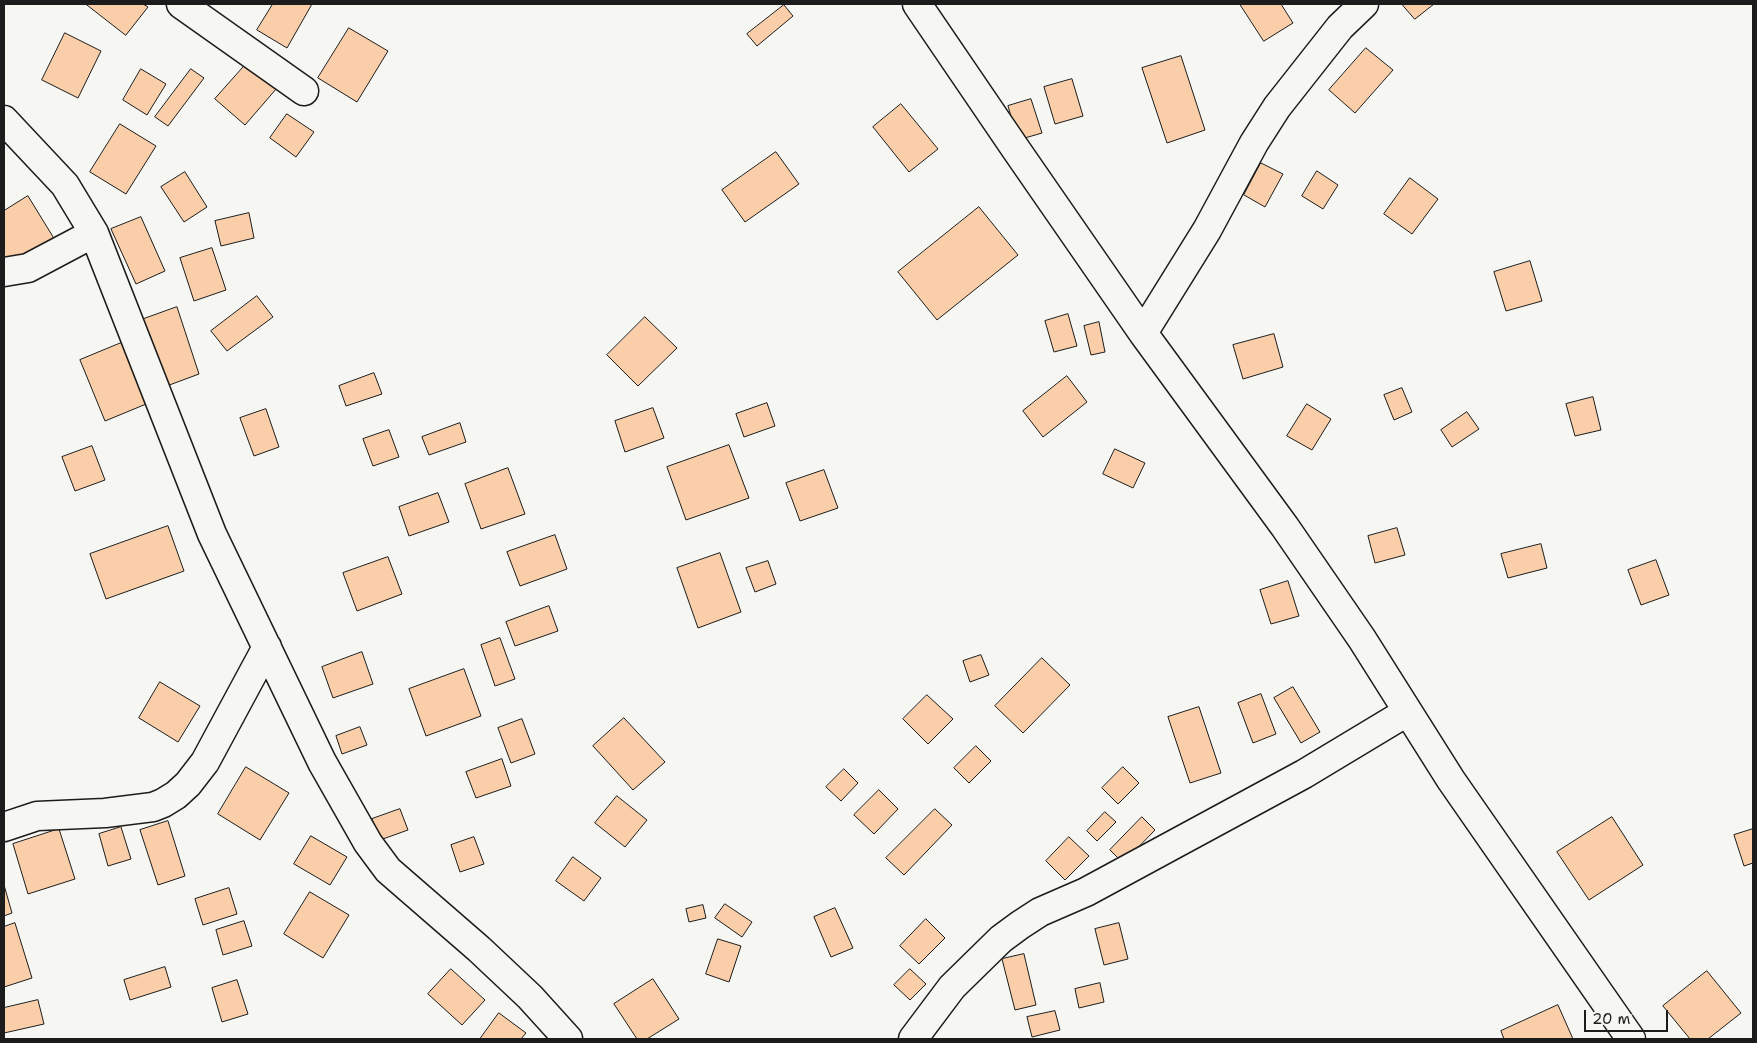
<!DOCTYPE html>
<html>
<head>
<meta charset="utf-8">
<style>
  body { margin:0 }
  #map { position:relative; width:1757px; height:1043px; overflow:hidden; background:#f6f6f2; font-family:"Shantell Sans",sans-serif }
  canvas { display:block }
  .frame { position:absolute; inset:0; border:5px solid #1c1c1c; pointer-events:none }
  .scale { position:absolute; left:1584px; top:1010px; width:84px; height:22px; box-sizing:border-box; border:2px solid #1c1c1c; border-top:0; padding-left:6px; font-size:15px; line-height:18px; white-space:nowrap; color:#1c1c1c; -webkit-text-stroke:4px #f6f6f2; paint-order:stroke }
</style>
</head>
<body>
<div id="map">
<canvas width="1757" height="1043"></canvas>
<div class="frame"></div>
<div class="scale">20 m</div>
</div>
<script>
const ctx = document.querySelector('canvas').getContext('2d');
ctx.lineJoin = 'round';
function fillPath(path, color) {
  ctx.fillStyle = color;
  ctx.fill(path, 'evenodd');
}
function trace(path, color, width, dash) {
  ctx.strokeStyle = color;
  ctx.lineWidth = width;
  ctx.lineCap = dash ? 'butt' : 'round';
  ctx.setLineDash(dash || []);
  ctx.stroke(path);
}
const building = new Path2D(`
  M86,4H143L148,7L126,35Z
  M273,4H312L287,48L257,30Z
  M1240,4H1281L1293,23L1264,41Z
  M1402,4H1434L1415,19Z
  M784,5L793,16L757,46L747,34Z
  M349,28L388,51L357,102L318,78Z
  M65,33L101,51L78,98L42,80Z
  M1366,48L1393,70L1355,113L1329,90Z
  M1181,56L1205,130L1167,143L1142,68Z
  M247,63L277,88L245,125L215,99Z
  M141,69L166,84L147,115L123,100Z
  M191,69L204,78L168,126L155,117Z
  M1072,79L1083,116L1055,124L1044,87Z
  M1031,99L1042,133L1018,140L1008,106Z
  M901,104L938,149L909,172L873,127Z
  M287,114L314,132L296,157L270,138Z
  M120,124L156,146L126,194L90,172Z
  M776,152L799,184L745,222L722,190Z
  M1261,163L1283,174L1265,207L1244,195Z
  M1317,171L1338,185L1323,209L1302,196Z
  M185,172L207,207L184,222L161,187Z
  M1410,178L1438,199L1412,234L1384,214Z
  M28,196L55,240L4,267V211Z
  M979,207L1018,255L937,320L898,272Z
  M249,213L254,238L221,246L215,221Z
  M141,217L165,271L136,284L111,229Z
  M212,248L226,290L194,301L180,258Z
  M1530,261L1542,301L1506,311L1494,272Z
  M257,296L273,317L227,351L211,331Z
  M177,307L199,374L164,387L141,320Z
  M1068,314L1077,346L1054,352L1045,321Z
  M645,317L677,348L638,386L607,355Z
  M1099,322L1105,352L1091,355L1084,326Z
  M1274,334L1283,367L1243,379L1233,345Z
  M126,341L151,402L105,421L80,360Z
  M374,373L382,394L346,406L339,386Z
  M1067,376L1087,402L1043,437L1023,411Z
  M1402,388L1412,412L1394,420L1384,395Z
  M1593,397L1601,430L1575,436L1566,404Z
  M767,403L775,426L744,437L736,414Z
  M1307,404L1331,419L1312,450L1287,436Z
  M653,408L664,438L625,452L615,421Z
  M266,409L279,447L254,456L240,418Z
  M1467,412L1479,429L1452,447L1441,430Z
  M460,423L466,442L429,455L422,437Z
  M389,430L399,457L373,466L363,439Z
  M729,445L749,498L686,520L667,467Z
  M92,446L105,480L75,491L62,457Z
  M1115,449L1145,463L1133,488L1103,474Z
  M508,468L525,514L481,529L465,484Z
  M824,470L838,508L800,521L786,483Z
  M438,493L449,522L409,536L399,507Z
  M168,526L184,571L106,599L90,554Z
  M1397,528L1405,555L1375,563L1368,536Z
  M555,535L567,569L520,586L507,552Z
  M1541,544L1547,568L1508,578L1501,554Z
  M720,553L741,612L698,628L677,568Z
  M388,557L402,594L357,611L343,573Z
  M1656,560L1669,595L1641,605L1628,570Z
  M768,561L776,584L755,592L746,568Z
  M1288,581L1299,616L1271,624L1260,590Z
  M549,606L558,631L515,646L506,622Z
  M500,638L515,679L495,686L481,645Z
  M362,652L373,684L333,698L322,667Z
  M981,655L989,675L970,682L963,661Z
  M1042,658L1070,685L1023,733L995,706Z
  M464,669L481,716L426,736L409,689Z
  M160,682L200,706L178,742L139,718Z
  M1293,687L1320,732L1301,743L1274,698Z
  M1261,694L1276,734L1253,743L1238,703Z
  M927,695L953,719L928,744L903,719Z
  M1199,707L1221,773L1190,783L1168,717Z
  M624,718L665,762L633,790L593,746Z
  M522,719L535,754L511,763L498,728Z
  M360,727L367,745L342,754L336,736Z
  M976,746L991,761L969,783L954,768Z
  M502,759L511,786L476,798L466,772Z
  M246,767L289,793L260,840L218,814Z
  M1123,767L1139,783L1118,804L1102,788Z
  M844,769L858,783L841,801L826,787Z
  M879,790L898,809L874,834L854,815Z
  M617,796L647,820L625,847L595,823Z
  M400,809L408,830L380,840L372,819Z
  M935,809L952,825L904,875L886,858Z
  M1105,812L1116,822L1097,841L1087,831Z
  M1142,817L1155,830L1123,863L1110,850Z
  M1612,817L1643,865L1589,900L1557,852Z
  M168,821L185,876L158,885L140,830Z
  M121,827L131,859L108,866L99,834Z
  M59,829L75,879L28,894L13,844Z
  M1753,829V863L1744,866L1734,835Z
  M311,836L347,857L330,885L294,864Z
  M474,837L484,864L460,872L451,845Z
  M1069,837L1089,856L1065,880L1046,861Z
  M573,857L601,878L584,901L556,881Z
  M4,885L12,913L4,916Z
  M229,888L237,914L203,925L195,899Z
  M310,892L349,915L323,958L284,934Z
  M725,904L752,922L742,937L715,918Z
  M703,905L706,918L689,922L686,909Z
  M835,908L853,948L831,957L814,917Z
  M926,919L945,938L919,964L900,946Z
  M244,921L252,946L223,955L216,930Z
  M15,923L32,978L4,987V927Z
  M1119,923L1128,959L1104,965L1095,929Z
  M718,939L741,946L729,982L706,974Z
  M1024,954L1036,1005L1015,1010L1002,959Z
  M165,967L171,987L130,1000L124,980Z
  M451,969L485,1000L462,1025L428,994Z
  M910,969L926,984L910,1000L894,985Z
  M1707,971L1741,1013L1708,1039H1690L1663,1006Z
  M653,979L679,1019L647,1039H637L614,1004Z
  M237,980L248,1014L222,1022L212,988Z
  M1100,983L1104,1002L1079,1008L1075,989Z
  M38,1000L44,1024L4,1033V1008Z
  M1558,1005L1573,1039H1504L1501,1031Z
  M1055,1011L1060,1030L1032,1037L1027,1017Z
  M499,1013L526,1033L521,1039H480Z`);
fillPath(building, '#f9cea8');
trace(building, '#1c1c1c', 1);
const minor = new Path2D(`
  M181,4L304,91
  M917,4L1015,148L1143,333L1285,527L1362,639L1451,780L1631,1039
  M4,120L65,185L94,233L212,534L322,762L368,843L388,870L479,949L530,997L568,1039
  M4,272L28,268L94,233
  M1143,333L1207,230L1254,143L1277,107L1340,27L1364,4
  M4,827L37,816L105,813L153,807L163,803L176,795L188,784L205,762L267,647
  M913,1039L952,987L1001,939L1020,925L1040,912L1086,892L1304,774L1407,712`);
trace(minor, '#1c1c1c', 31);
trace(minor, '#f6f6f2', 28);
</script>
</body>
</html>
